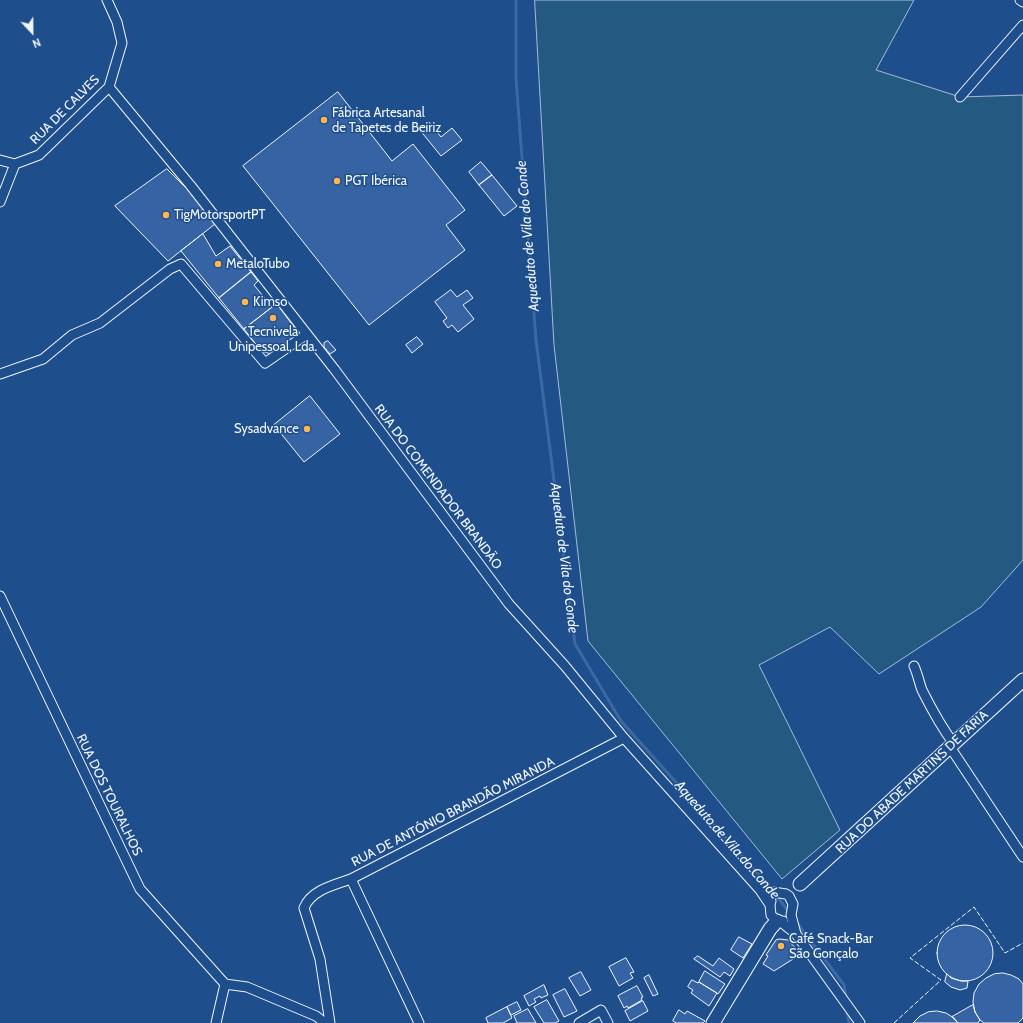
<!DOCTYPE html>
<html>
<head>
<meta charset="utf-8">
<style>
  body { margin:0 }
  #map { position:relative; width:1023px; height:1023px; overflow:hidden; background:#1f4e8c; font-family:Cabin,sans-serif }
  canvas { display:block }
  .north { position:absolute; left:12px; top:12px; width:40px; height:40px; -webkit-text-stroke:3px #1f4e8c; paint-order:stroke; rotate:158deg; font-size:11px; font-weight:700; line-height:16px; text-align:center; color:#f2f6ff }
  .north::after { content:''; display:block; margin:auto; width:14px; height:18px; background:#f2f6ff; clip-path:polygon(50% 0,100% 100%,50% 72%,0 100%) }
</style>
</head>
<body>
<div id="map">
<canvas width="1023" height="1023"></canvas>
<div class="north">N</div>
</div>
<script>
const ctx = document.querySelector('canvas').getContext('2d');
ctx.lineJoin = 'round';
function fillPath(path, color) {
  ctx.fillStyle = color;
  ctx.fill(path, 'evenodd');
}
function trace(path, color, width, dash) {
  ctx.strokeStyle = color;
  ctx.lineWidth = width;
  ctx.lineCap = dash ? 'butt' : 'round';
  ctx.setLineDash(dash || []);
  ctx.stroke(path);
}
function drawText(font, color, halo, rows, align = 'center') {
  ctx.font = font + ' Cabin,sans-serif';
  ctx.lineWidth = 3;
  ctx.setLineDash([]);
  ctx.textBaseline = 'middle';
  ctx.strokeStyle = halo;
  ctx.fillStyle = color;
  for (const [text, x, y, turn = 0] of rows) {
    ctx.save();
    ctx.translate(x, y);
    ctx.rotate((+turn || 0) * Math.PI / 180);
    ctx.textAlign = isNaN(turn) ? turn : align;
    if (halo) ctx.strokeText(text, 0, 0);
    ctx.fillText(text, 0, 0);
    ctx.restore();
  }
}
const green = new Path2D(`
  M535,0H914L876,70L960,97L1023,95V560L981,607L879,674L830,627L759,665L840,830L782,879L588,641L554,345Z`);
fillPath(green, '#245a82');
trace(green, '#a8bbd7', 1);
trace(new Path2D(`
  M516,0V79L536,340L575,644L621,721L761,877L772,890
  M775,894L789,912
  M797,923L844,985L846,997
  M847,1011L849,1023`), '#3b69a3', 3);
const building = new Path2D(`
  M338,92L392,161L413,144L465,210L446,225L465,250L369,325L243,166Z
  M429,122L441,137L452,128L462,140L441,156L419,129Z
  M481,162L492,175L479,185L469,172Z
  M167,169L187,189L215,224L168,261L115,206Z
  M492,175L517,206L504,216L479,185Z
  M203,234L216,256L230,246L251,272L219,298L181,251Z
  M251,272L258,281L254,285L272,307L244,329L219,298Z
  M451,290L457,297L467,290L473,298L463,305L474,319L458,332L452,325L448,328L443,321L447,318L435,302Z
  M277,304L297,331L298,334L274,354L262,352L244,329Z
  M417,337L423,344L412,353L406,345Z
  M328,341L336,350L330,354L324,347V343Z
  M310,396L340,434L304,462L274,425Z
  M937 953a28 28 0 1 1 56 0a28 28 0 1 1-56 0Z
  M739,937L752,944L743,958L731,950Z
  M780,939L788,940L801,954L774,971L763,964L768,956L766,955L776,940Z
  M698,956L713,966L719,958L734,969L730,976L724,972L720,977L694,959Z
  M626,958L634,972L630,973L633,978L619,986L609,967Z
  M705,971L725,984L718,994L699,982Z
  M581,972L591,990L580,996L569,978Z
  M1003,973L1011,975L1019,979L1023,984V1018L1018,1023H984L980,1020L975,1012L973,1002L974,993L979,984L986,978L994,974Z
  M947,974L951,978L961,981H968L967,988L960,990L951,987L945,982Z
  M649,975L658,994L653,996L644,978Z
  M692,980L698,983L699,982L717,993L709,1006L691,993L693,990L688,987Z
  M544,985L548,995L541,998L540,996L534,999L536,1002L529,1006L524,996Z
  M637,986L643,997L641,998L642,1000L628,1008L627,1006L624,1008L618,996Z
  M565,989L577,1011L564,1017L553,995Z
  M547,1000L559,1021L555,1023H544L534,1007Z
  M643,1001L648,1011L630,1021L625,1011Z
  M517,1002L521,1010L511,1015L507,1007Z
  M973,1005L975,1012L980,1020L978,1023H958L952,1017Z
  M507,1007L512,1018L503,1023H488L486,1018Z
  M528,1009L536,1023H517L514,1016Z
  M679,1010L685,1014L687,1011L705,1021L703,1023H676L673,1021Z
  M937,1011L946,1013L954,1018L958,1023H913L920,1016L928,1012Z`);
fillPath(building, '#3563a3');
trace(building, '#f2f6ff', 1);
const street = new Path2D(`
  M1020,0L1023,2
  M109,87L191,186L335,370L509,604L565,666L624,738L760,890L770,905
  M960,97L1023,25
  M0,160L15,164L39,155L109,87L122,43L117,22L107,0
  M0,202L15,164
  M0,374L43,359L72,335L100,323L170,269L181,264L265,363L307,334
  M0,596L140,889L225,984
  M914,666C918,675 919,682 922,690C931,708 942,728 954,744
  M950,747L1023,857
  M760,890L786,894L789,896L793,904L791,915L796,934
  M771,901L770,905L771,915L777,921H783
  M781,922L796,934L860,1023
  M225,984L247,987L316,1016L325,1023
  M216,1023L225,984
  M330,1023L320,959L304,908C311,890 334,885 351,879
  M419,1023L351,879L624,738
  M579,1023L601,1010L608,1023`);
const secondary = new Path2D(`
  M800,884L1023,680
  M713,1023L770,929L777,921`);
trace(street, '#f2f6ff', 11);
trace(secondary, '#f2f6ff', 15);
trace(street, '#1f4e8c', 9);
trace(secondary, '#1f4e8c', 13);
trace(new Path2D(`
  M894,1023L941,980L910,958L974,907L1005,953L1023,943`), '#f2f6ff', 1, [5, 2]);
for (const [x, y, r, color] of [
  [324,120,4,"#ffb74d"],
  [337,181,4,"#ffb74d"],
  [166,215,4,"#ffb74d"],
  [218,264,4,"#ffb74d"],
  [245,302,4,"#ffb74d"],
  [273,318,4,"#ffb74d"],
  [307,429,4,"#ffb74d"],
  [781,946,4,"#ffb74d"]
]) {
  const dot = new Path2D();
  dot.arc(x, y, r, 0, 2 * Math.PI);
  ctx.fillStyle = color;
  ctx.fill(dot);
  trace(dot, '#1f4e8c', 1.5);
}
drawText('13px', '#f2f6ff', '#1f4e8c', [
  ["RUA DE CALVES",65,110,-45],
  ["RUA DO COMENDADOR BRANDÃO",438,487,53],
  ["RUA DO ABADE MARTINS DE FARIA",912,782,-43],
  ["RUA DOS TOURALHOS",109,795,64],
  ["RUA DE ANTÓNIO BRANDÃO MIRANDA",453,812,-27]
]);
drawText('13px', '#f2f6ff', '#1f4e8c', [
  ["Fábrica Artesanal",332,113],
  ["de Tapetes de Beiriz",332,128],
  ["PGT Ibérica",345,181],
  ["TigMotorsportPT",174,215],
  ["MetaloTubo",226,264],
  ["Kimso",253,302],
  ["Tecnivela",273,332,"center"],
  ["Unipessoal, Lda.",273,347,"center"],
  ["Sysadvance",299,429,"right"],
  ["Café Snack-Bar",789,939],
  ["São Gonçalo",789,954]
], 'left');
drawText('italic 14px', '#f2f6ff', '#1f4e8c', [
  ["Aqueduto de Vila do Conde",528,236,-95],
  ["Aqueduto de Vila do Conde",564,558,83],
  ["Aqueduto de Vila do Conde",727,840,49]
]);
</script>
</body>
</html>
